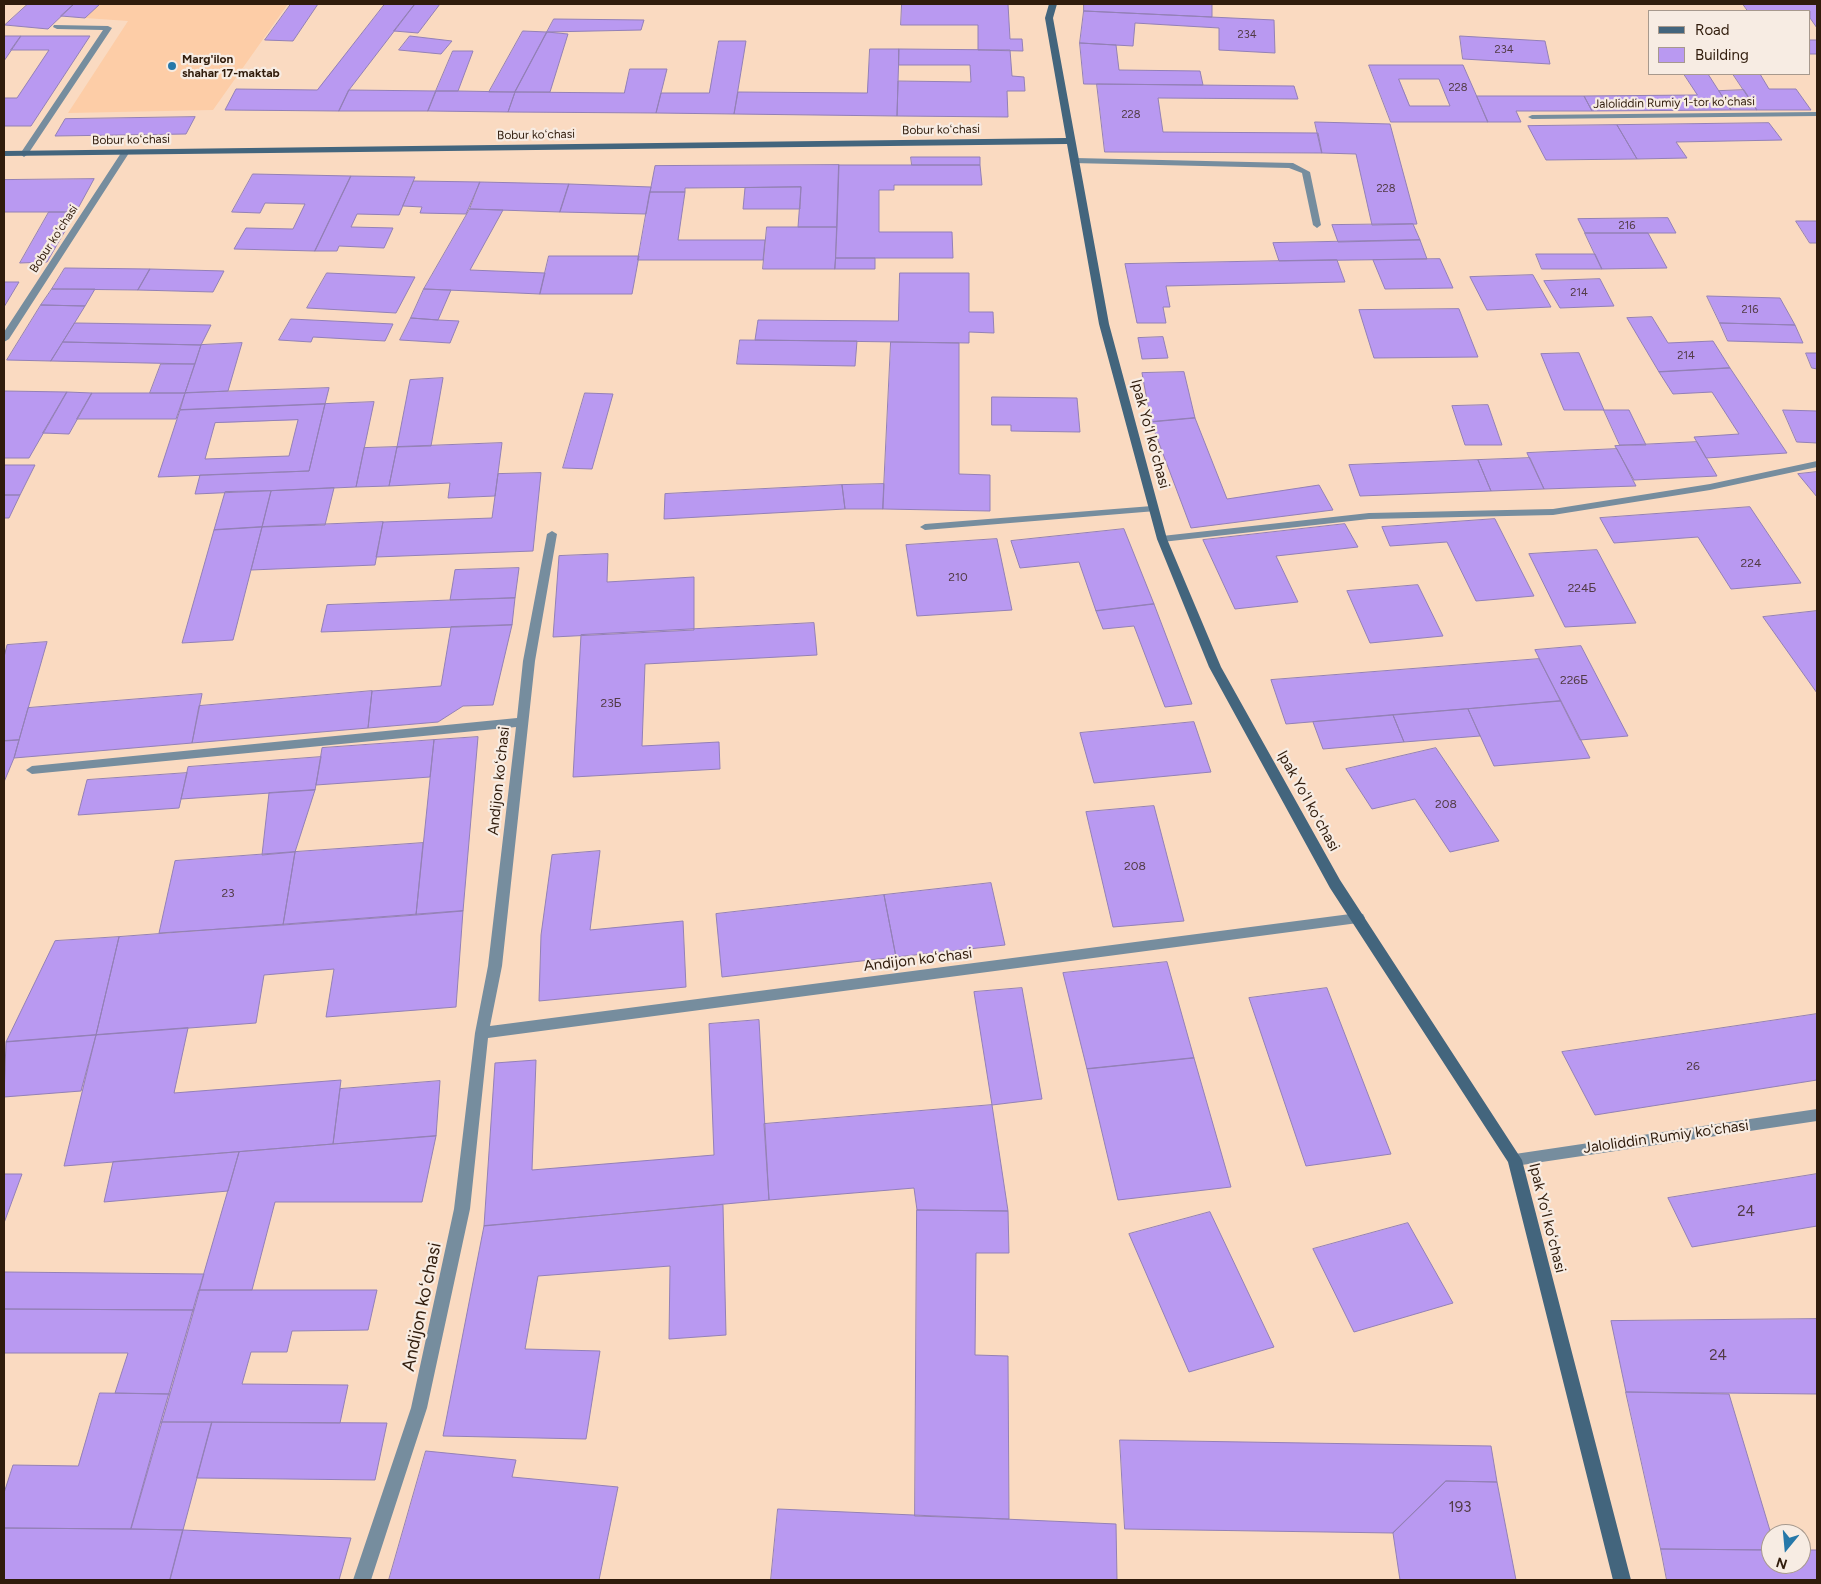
<!DOCTYPE html>
<html>
<head>
<meta charset="utf-8">
<style>
  body { margin:0 }
  #map { position:relative; width:1821px; height:1584px; overflow:hidden; background:#fadac1; font-family:Figtree,sans-serif }
  canvas { display:block }
  .frame { position:absolute; inset:0; border:5px solid #301c0c; pointer-events:none }
  .legend { position:absolute; left:1648px; top:10px; width:162px; height:65px; box-sizing:border-box; background:#f7ece3; border:1px solid #a7998d; margin:0; padding:6px 9px; list-style:none; font-size:15px; color:#301c0c }
  .legend li { display:flex; align-items:center; gap:10px; height:25px }
  .legend b { width:25px; border:1px solid #a7998d }
  .north { position:absolute; left:1761px; top:1524px; width:50px; height:50px; box-sizing:border-box; background:#f7ece3; border:1px solid #a7998d; border-radius:50%; rotate:197deg; font-size:14px; font-weight:700; line-height:20px; text-align:center; color:#301c0c }
  .north::after { content:''; display:block; margin:auto; width:18px; height:22px; background:#2678a9; clip-path:polygon(50% 0,100% 100%,50% 72%,0 100%) }
</style>
</head>
<body>
<div id="map">
<canvas width="1821" height="1584"></canvas>
<div class="frame"></div>
<ul class="legend">
<li><b style="height:6px;background:#43657d"></b>Road</li>
<li><b style="height:14px;background:#b999f1"></b>Building</li>
</ul>
<div class="north">N</div>
</div>
<script>
const ctx = document.querySelector('canvas').getContext('2d');
ctx.lineJoin = 'round';
function fillPath(path, color) {
  ctx.fillStyle = color;
  ctx.fill(path, 'evenodd');
}
function trace(path, color, width, dash) {
  ctx.strokeStyle = color;
  ctx.lineWidth = width;
  ctx.lineCap = dash ? 'butt' : 'round';
  ctx.setLineDash(dash || []);
  ctx.stroke(path);
}
function drawText(font, color, halo, rows, align = 'center') {
  ctx.font = font + ' Figtree,sans-serif';
  ctx.lineWidth = 4.5;
  ctx.setLineDash([]);
  ctx.textBaseline = 'middle';
  ctx.strokeStyle = halo;
  ctx.fillStyle = color;
  for (const [text, x, y, turn = 0] of rows) {
    ctx.save();
    ctx.translate(x, y);
    ctx.rotate((+turn || 0) * Math.PI / 180);
    ctx.textAlign = isNaN(turn) ? turn : align;
    if (halo) ctx.strokeText(text, 0, 0);
    ctx.fillText(text, 0, 0);
    ctx.restore();
  }
}
fillPath(new Path2D(`
  M100,4H288L213,110L68,113L128,21L85,18Z`), '#fdcda7');
const building = new Path2D(`
  M28,4H74L48,29L5,25Z
  M74,4H100L85,18L61,16Z
  M291,4H318L293,41L265,40Z
  M385,4H415L349,90L339,111L225,110L236,89L317,90Z
  M415,4H440L418,33L394,31Z
  M902,4H1008L1010,39H1022L1023,51L978,50V25H901Z
  M1084,4H1212V17L1084,11Z
  M1743,4H1817V28L1810,18V11H1748Z
  M1084,11L1274,20L1275,53L1219,50V28L1135,23L1133,46L1080,43Z
  M554,19L644,20L641,30L547,32Z
  M523,31L547,32L515,92H489Z
  M547,32L568,34L550,92H515Z
  M4,36H21L4,61Z
  M21,36H90L31,126H4V98H17L49,50H11Z
  M410,36L452,41L441,54L399,50Z
  M1460,36L1545,41L1550,64L1463,59Z
  M1810,40H1817V54H1810Z
  M719,41H746L734,114L656,113L661,93H709Z
  M1080,43L1116,45L1119,70L1200,71L1203,85L1084,84Z
  M870,49H899L897,116L734,114L738,92L867,93Z
  M899,49L1010,50L1012,76L1024,77L1025,91H1007L1008,117L897,116L898,81L971,82L970,65H899Z
  M453,51H473L458,91H436Z
  M1369,65H1463L1488,122H1391ZM1399,79H1439L1450,106H1410Z
  M630,69H667L656,113L508,112L515,92L624,93Z
  M1684,74H1708L1731,110L1592,111L1584,96L1697,95Z
  M1733,74H1781H1760L1769,89H1796L1811,110H1757Z
  M1097,84L1294,86L1298,99L1158,98L1163,132L1318,133L1322,153L1105,152Z
  M349,90L436,91L428,111H339Z
  M1744,90L1757,110H1731L1719,91Z
  M436,91H458L515,92L508,112L428,111Z
  M1477,96H1584L1592,111H1516L1521,122H1488Z
  M195,117L186,134L55,136L65,119Z
  M1315,122L1390,124L1417,224L1372,225L1356,154L1322,153Z
  M1769,123L1782,140L1676,142L1687,158L1637,159L1617,125Z
  M1617,125L1637,159L1546,160L1528,126Z
  M911,157H980V165H912Z
  M839,165H980L982,185H894V190H879V232H952L953,258H836Z
  M839,165L837,227H798L801,187L685,188V192H650L655,166Z
  M253,174L351,176L315,251L234,249L246,228L293,229L305,204L265,203L260,213L232,212Z
  M351,176L415,177L399,215L357,214L351,227L393,228L384,248L339,246L337,251H315Z
  M94,179L76,212H4V180Z
  M414,181L480,182L466,214L420,213L422,207L403,206Z
  M480,182L569,184L560,212L470,209Z
  M569,184L651,187L646,214L560,212Z
  M801,187L800,209H743L745,188Z
  M650,192H685L678,240H765L763,260H638Z
  M470,209L503,210L470,270L545,273L540,294L424,289Z
  M49,212H76L47,262L20,263Z
  M1668,218L1676,233H1585L1578,219Z
  M1796,221H1817V243H1810Z
  M1413,224L1420,240L1338,242L1332,225Z
  M767,227H837L835,269H763Z
  M1585,233H1648L1667,268L1602,269Z
  M1420,240L1427,259L1279,261L1273,243Z
  M1536,254H1595L1602,269H1542Z
  M549,256H639L632,294H540Z
  M836,258H875V269H835Z
  M1440,259L1453,288L1385,289L1373,260Z
  M1337,260L1345,282L1166,286L1170,307H1163L1166,323H1137L1125,264Z
  M65,268L150,269L138,290L52,289Z
  M150,269L224,271L213,292L138,290Z
  M327,273L415,277L396,313L307,308Z
  M900,273H969V312H993L994,333L969,332V343L755,340L758,320L898,321Z
  M1533,275L1551,307L1487,310L1470,277Z
  M1600,279L1614,306L1560,308L1544,281Z
  M4,282H19L4,307Z
  M52,289H95L85,306L41,305Z
  M424,289L451,290L438,320L411,318Z
  M1707,296L1780,298L1795,325L1720,323Z
  M41,305L85,306L51,361L7,360Z
  M1459,309L1478,357L1374,358L1359,310Z
  M1652,317L1668,343L1713,341L1730,368L1659,372L1627,318Z
  M411,318L438,320L459,321L450,343L400,340Z
  M291,319L393,324L385,341L313,337L311,342L279,340Z
  M75,323L211,325L201,345L63,342Z
  M1720,323L1795,325L1803,343L1728,341Z
  M1163,337L1168,358L1142,359L1138,338Z
  M740,340L857,341L855,366L737,364Z
  M63,342L201,345L195,364L51,361Z
  M891,342L959,343V474L990,475V511L883,509Z
  M242,343L228,391L185,393L201,345Z
  M1579,353L1604,410H1564L1541,354Z
  M1806,353H1817V369L1812,368Z
  M161,364H195L185,393H150Z
  M1730,368L1787,453L1706,458L1694,437L1739,434L1712,392L1673,394L1659,372Z
  M1184,372L1195,418L1151,422L1142,373Z
  M443,378L431,446L397,447L410,380Z
  M329,388L325,404L180,410L185,393Z
  M4,391L67,392L29,458H4Z
  M67,392L92,393L69,434L43,433Z
  M92,393H185L176,419H77Z
  M585,393L613,394L592,469L563,468Z
  M992,397L1077,398L1080,432L1011,431V425H992Z
  M374,402L356,487L195,494L200,475L309,471L325,404Z
  M325,404L309,471L158,477L180,410ZM298,420L289,456L205,459L215,423Z
  M1488,405L1502,445H1465L1452,406Z
  M1604,410H1629L1646,445H1620Z
  M1783,410L1817,411V443L1797,442Z
  M1195,418L1227,499L1319,485L1333,510L1191,528L1151,422Z
  M1697,442L1717,476L1634,480L1615,446Z
  M502,443L495,496L448,498L450,483L389,486L397,447Z
  M397,447L389,486L356,487L364,448Z
  M1617,449L1636,486L1544,489L1527,453Z
  M1530,458L1544,489L1491,491L1478,460Z
  M1478,460L1491,491L1360,496L1349,465Z
  M4,465H35L20,495H4Z
  M1817,472V497L1798,474Z
  M541,473L533,551L376,557L383,522L492,518L498,474Z
  M884,484L883,509H845L842,485Z
  M842,485L845,509L664,519L665,494Z
  M334,488L325,525L262,527L271,491Z
  M271,491L262,527L214,530L225,492Z
  M4,495H20L9,518H4Z
  M1750,507L1801,583L1731,589L1698,537L1614,543L1600,518Z
  M1495,519L1534,596L1476,601L1447,542L1390,546L1382,527Z
  M383,522L375,565L251,570L262,527Z
  M1345,524L1358,547L1276,556L1298,602L1235,609L1203,540Z
  M262,527L233,640L182,643L214,530Z
  M1124,529L1154,604L1096,611L1079,562L1020,568L1011,541Z
  M997,539L1012,610L917,616L906,545Z
  M1597,550L1636,623L1565,627L1529,554Z
  M608,554L607,582L694,577V630L553,637L559,556Z
  M519,568L515,598L450,600L455,570Z
  M1418,585L1443,636L1370,643L1347,591Z
  M515,598L512,625L321,632L327,605Z
  M1154,604L1192,704L1165,707L1134,626L1103,629L1096,611Z
  M1817,611V693L1763,617Z
  M814,623L817,655L645,664L642,746L719,742L720,769L573,777L581,635Z
  M512,625L493,705L463,706L438,722L368,728L372,691L441,686L451,627Z
  M47,642L19,740L4,741V657L7,645Z
  M1581,646L1628,736L1580,740L1535,650Z
  M1539,659L1561,701L1286,724L1271,680Z
  M372,691L368,728L192,743L199,706Z
  M202,694L192,743L14,758L28,708Z
  M1561,701L1590,758L1494,766L1468,709Z
  M1468,709L1480,736L1404,742L1393,715Z
  M1393,715L1404,742L1323,749L1313,722Z
  M1194,722L1211,772L1094,783L1080,733Z
  M478,737L463,911L416,915L434,740Z
  M19,740L14,758L4,782V741Z
  M434,740L430,777L316,785L322,748Z
  M1436,748L1499,841L1450,852L1415,799L1372,809L1346,769Z
  M321,757L315,790L181,799L188,767Z
  M187,773L179,808L78,815L87,780Z
  M315,790L295,852L262,855L269,793Z
  M1154,806L1184,921L1113,927L1086,812Z
  M423,843L416,915L283,925L295,852Z
  M600,851L590,930L683,921L686,987L539,1001L541,935L552,855Z
  M295,852L283,925L159,933L175,861Z
  M991,883L1005,945L896,957L884,895Z
  M884,895L896,957L722,977L716,914Z
  M463,911L456,1007L326,1017L334,969L264,975L256,1023L96,1035L119,937Z
  M119,937L96,1035L6,1042L55,941Z
  M1167,962L1194,1058L1087,1069L1063,973Z
  M1022,988L1042,1099L992,1105L974,992Z
  M1327,988L1391,1154L1306,1166L1249,998Z
  M1817,1014V1080L1595,1115L1562,1052Z
  M759,1020L769,1200L484,1226L495,1063L536,1060L532,1170L714,1155L709,1024Z
  M188,1028L174,1093L341,1080L333,1144L64,1166L96,1035Z
  M96,1035L81,1091L4,1097L6,1042Z
  M1194,1058L1231,1187L1118,1200L1087,1069Z
  M440,1081L436,1136L333,1144L340,1089Z
  M992,1105L1008,1211L917,1210L914,1188L769,1200L764,1124Z
  M436,1136L422,1202H275L252,1290H199L239,1152Z
  M239,1152L228,1191L104,1202L113,1162Z
  M4,1174H22L4,1223Z
  M1817,1174V1226L1692,1247L1668,1198Z
  M723,1205L726,1335L669,1339L670,1266L538,1276L525,1349L600,1351L586,1439L443,1436L484,1226Z
  M917,1210L1008,1211L1009,1253H976L975,1355L1008,1356L1009,1519L915,1516Z
  M1210,1212L1274,1347L1189,1372L1129,1234Z
  M1408,1223L1453,1303L1354,1332L1313,1249Z
  M4,1272L204,1274L194,1310L4,1309Z
  M199,1290H377L368,1330L292,1331L287,1352H251L242,1384L348,1385L340,1423L161,1422Z
  M4,1309L194,1310L170,1394L115,1393L128,1353H4Z
  M1817,1319V1394L1626,1392L1611,1321Z
  M1626,1392L1729,1394L1771,1534V1550L1661,1549Z
  M100,1393L170,1394L131,1529L4,1528V1493L13,1465L78,1466Z
  M161,1422H212L183,1530L131,1529Z
  M212,1422L387,1423L375,1480L197,1478Z
  M1120,1440L1491,1446L1497,1482L1446,1481L1393,1533L1125,1529Z
  M426,1451L516,1460L512,1477L618,1487L599,1580H389Z
  M1446,1481L1497,1482L1516,1580H1400L1393,1533Z
  M778,1509L1116,1524L1117,1580H771Z
  M4,1528L131,1529L183,1530L170,1580H4Z
  M183,1530L351,1538L339,1580H170Z
  M1661,1549L1771,1550V1564H1801V1550H1817V1580H1667Z`);
fillPath(building, '#b999f1');
trace(building, '#9380b6', 1);
fillPath(new Path2D(`
  M54,25L108,26L112,28L28,154L24,157L20,154L103,30L57,29L53,27Z
  M1075,158L1293,163L1310,172L1321,225L1317,228L1313,225L1302,173L1289,168L1072,163V159Z
  M1152,506L1157,509L1156,511L925,530L920,527L925,524Z`), '#768d9e');
fillPath(new Path2D(`
  M1817,112V116L1532,119L1528,117L1532,115Z
  M125,150L129,153L9,339L4,342V332L121,153Z
  M1817,461V467L1710,490L1553,515L1369,519L1162,542L1157,539L1162,536L1369,513L1553,509L1710,484Z
  M552,531L557,534L535,661L502,966L490,1026L1358,913L1363,914L1365,918L1363,922L1358,923L488,1038L470,1209L427,1408L371,1580H353L411,1408L454,1209L475,1033L488,966L516,727L32,774L26,770L32,766L517,718L523,661L547,534Z
  M1817,1109V1121L1515,1166L1510,1165L1508,1160L1510,1155L1515,1154Z`), '#768d9e');
fillPath(new Path2D(`
  M1049,4H1057L1053,18L1109,324L1167,539L1221,667L1340,880L1522,1160L1631,1580H1613L1508,1162L1330,888L1209,667L1157,539L1099,324L1067,144L4,156V151L1066,138L1045,18Z`), '#43657d');
for (const [x, y, r, color] of [
  [172,66,5,"#2678a9"]
]) {
  const dot = new Path2D();
  dot.arc(x, y, r, 0, 2 * Math.PI);
  ctx.fillStyle = color;
  ctx.fill(dot);
  trace(dot, '#f7ece3', 2);
}
drawText('11px', '#523b45', null, [
  ["234",1247,35],
  ["234",1504,50],
  ["228",1458,88],
  ["228",1131,115],
  ["228",1386,189],
  ["216",1627,226],
  ["214",1579,293],
  ["216",1750,310],
  ["214",1686,356]
]);
drawText('bold 12px', '#301c0c', '#f7ece3', [
  ["Marg'ilon",182,59],
  ["shahar 17-maktab",182,73]
], 'left');
drawText('12px', '#301c0c', '#f7ece3', [
  ["Jaloliddin Rumiy 1-tor koʼchasi",1674,103,-1],
  ["Bobur koʻchasi",941,130,-1],
  ["Bobur koʻchasi",536,135,-1],
  ["Bobur koʻchasi",131,140,-1],
  ["Bobur ko'chasi",54,239,-57]
]);
drawText('12px', '#523b45', null, [
  ["224",1751,563],
  ["210",958,577],
  ["224Б",1582,588],
  ["226Б",1574,680],
  ["23Б",611,703],
  ["208",1446,804],
  ["208",1135,866],
  ["23",228,893],
  ["26",1693,1066]
]);
drawText('15px', '#301c0c', '#f7ece3', [
  ["Ipak Yoʻl koʻchasi",1150,434,75],
  ["Andijon koʻchasi",499,781,-84],
  ["Ipak Yoʻl koʻchasi",1308,801,61],
  ["Andijon koʻchasi",918,960,-7],
  ["Jaloliddin Rumiy koʻchasi",1666,1137,-8],
  ["Ipak Yoʻl koʻchasi",1547,1218,76]
]);
drawText('15px', '#523b45', null, [
  ["24",1746,1212],
  ["24",1718,1356],
  ["193",1460,1508]
]);
drawText('18px', '#301c0c', '#f7ece3', [
  ["Andijon koʻchasi",422,1307,-78]
]);
</script>
</body>
</html>
